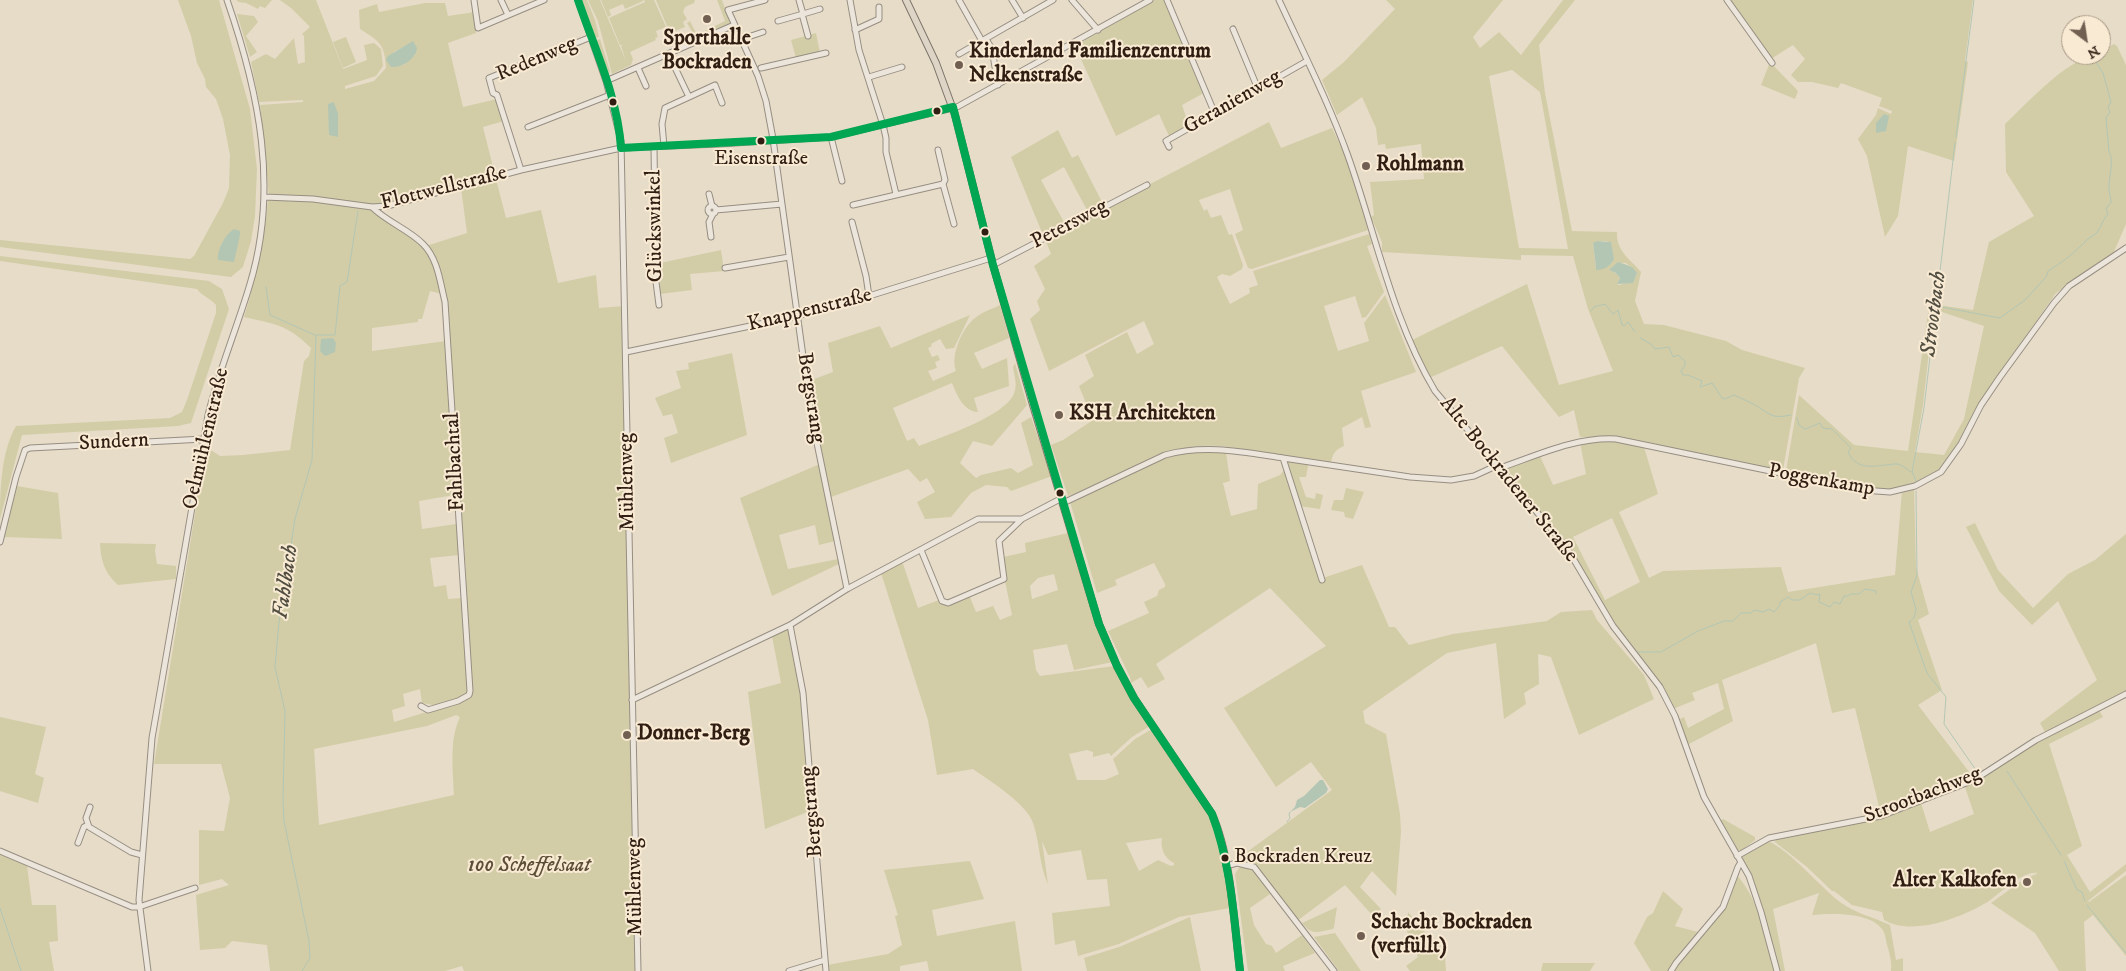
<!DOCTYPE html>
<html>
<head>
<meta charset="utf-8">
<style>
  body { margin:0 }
  #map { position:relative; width:2126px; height:971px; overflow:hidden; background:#e7dcc8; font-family:"IM FELL DW Pica",serif }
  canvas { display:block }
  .north { position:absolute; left:2061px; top:15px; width:50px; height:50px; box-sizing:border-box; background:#f8ead3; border:1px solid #a89886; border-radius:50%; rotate:149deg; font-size:14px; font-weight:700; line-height:20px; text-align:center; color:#311e13 }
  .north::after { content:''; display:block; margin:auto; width:18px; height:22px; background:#716052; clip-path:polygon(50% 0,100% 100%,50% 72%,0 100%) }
</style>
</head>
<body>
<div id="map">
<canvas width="2126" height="971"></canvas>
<div class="north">N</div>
</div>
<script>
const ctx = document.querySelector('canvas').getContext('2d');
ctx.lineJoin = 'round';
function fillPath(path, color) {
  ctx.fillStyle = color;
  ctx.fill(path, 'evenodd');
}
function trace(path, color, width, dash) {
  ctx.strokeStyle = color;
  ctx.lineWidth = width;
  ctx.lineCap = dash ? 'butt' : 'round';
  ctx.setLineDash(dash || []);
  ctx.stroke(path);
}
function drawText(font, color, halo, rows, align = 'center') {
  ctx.font = font + ' "IM FELL DW Pica",serif';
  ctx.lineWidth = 4;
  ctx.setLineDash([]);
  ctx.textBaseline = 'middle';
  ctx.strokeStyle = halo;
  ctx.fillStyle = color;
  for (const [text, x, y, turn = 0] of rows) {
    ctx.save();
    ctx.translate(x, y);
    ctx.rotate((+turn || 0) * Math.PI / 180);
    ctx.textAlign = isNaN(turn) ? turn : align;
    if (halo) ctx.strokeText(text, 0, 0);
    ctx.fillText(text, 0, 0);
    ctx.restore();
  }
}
fillPath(new Path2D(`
  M178,0H219L250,109L257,169L255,216L251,241L243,267L231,277L0,247V240L190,259L194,256L223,203L229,188L230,155L223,119L216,99L206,87L205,79L197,63L191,36Z
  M237,0H272L265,8L260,6L258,9L246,3L238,2Z
  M280,0H316L343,69L367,60L364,45L374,43L381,49L383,66L376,76L345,86V89L374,81L386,68C385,44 379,41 360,29L359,10L377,4L379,12L425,3H445L448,16L475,12L476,33L448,43L463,107L497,99L504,121L483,127L495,175L383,205L269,196L260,105L303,102V100L259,102L251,62L266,54L275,59L294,38L298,64L305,62L304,36L302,34L310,27L291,8ZM412,43L415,55L403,65L394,52Z
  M581,0H587L595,20L599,37L594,38Z
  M588,0H600L626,61L621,46L623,45H620L609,18L645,2L644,0H654L666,27L656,31L658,37L655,38L656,40L630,52L633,59L631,65L612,74L598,21Z
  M601,0H643V1L625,9L623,4L609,10L611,15L608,17Z
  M656,0H695L694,3L685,7L683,12L687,19L683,22L685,27L670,33Z
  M717,0H722L730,23L701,37H695L687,23L690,21L697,35L725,21Z
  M1155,0H1164L1204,93L1182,105L1189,126L1169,136L1159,114L1116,136L1075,46Z
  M1386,0H1503L1473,37L1480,48L1499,32L1521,55L1563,0H1575L1539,45L1545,93L1572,231L1617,232C1616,251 1630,259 1641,272L1635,301L1644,324L1664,325L1726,341L1742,350L1805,368L1799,378L1783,470L1780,473L1601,437H1580L1574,410L1559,417L1502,346L1429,378L1412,340L1527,284L1559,385L1613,371L1588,309L1573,256L1521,255V260L1382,252V242L1371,217L1374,215L1370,182L1424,179L1421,144L1386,149L1385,144L1378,145L1376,128L1362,97L1337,115L1322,80L1344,62L1395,9ZM1512,70L1540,92L1568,249L1519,248L1489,76ZM1597,241H1607L1614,259L1596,268L1593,244ZM1620,263H1626L1637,273L1633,280L1619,285L1617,284L1620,278L1616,273L1609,270Z
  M1728,0H1973L1965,61L1968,62L1954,161L1908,146L1898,216L1885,237L1867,156L1858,139L1876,115L1878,108L1891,114L1892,111L1879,106L1882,98L1841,83L1838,88L1812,82H1798L1791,75L1805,59L1793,45L1771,59Z
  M237,14L254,16L258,22L246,36L257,52L250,57Z
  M816,33L820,53L796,58L791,40Z
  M346,37L356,62L343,68L333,42Z
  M600,39L610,71L609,74L605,72L595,41Z
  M2114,44L2117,46L2126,65V224L2113,254L2056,293L1996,379L1959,444L1940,470L1914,485L1890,491L1862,489L1788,474L1786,471L1799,395L1854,445L1908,451L1928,313L1933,314L1923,405L1915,452L1944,455L1964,419L1984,326L1936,310L1937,305L1973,310L1989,242L2034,216L2006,172L2005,124C2028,103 2069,55 2101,55V51Z
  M1770,62L1798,91L1795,99L1761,85Z
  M1269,122L1281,148L1332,128L1346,157L1368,230L1252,269L1248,268L1235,234L1243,230L1230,189L1199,200L1204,211L1207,209L1211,218L1221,215L1229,235L1232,234L1243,265L1242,269L1230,276L1222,274L1217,277L1230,304L1250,293L1249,288L1258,285L1253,271L1369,234L1372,244L1367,246L1384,292L1366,317L1362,318L1355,296L1324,306L1338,351L1369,341L1364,323L1385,295L1416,372L1361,391L1371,427L1365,428L1362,417L1342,428L1344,446C1335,450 1332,454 1331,464L1309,461L1306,477H1299L1306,497L1315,499L1316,493L1323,495L1320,509L1299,506L1286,463L1287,458C1256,452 1223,442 1192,447C1156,452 1115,477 1082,493L1081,491L1068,496L1051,445L1063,440L1093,420L1079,386L1094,376L1085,355L1127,332L1137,354L1154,344L1144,321L1049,371L1030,319L1040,310L1037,301L1045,289L1034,266L1051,254L1045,239Z
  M1058,130L1072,158L1078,155L1104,206L1088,212L1064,167L1041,180L1065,224L1043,235L1011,157Z
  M496,179L506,218L541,210L558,283L596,275L599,308L624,306L630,737L636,971H464L462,966L445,971H270L267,945L232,941L225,948L200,950L196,895L229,885L222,879L199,885V830L224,831L230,798L221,764H154L206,447L220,456L243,455L290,450L304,361L309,356L311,348C288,325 275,324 244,317C256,278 264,240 268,199L312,200L371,208L382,219L407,233L422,245L433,261L442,294L430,291L422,319H418V322L372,328V351L446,341L454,476V495L419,501L422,529L456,524L459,555L430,558L434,587L446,585L448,599L462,598L467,674L466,573L448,327L435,261L426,246L467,233L461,188ZM420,689L422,703L433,705V710L394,722L392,710L405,706L403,694ZM456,715L460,717C449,740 453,770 454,795L319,825L314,749L427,726Z
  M721,250L724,271L690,274L692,290L660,294V263Z
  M0,256L209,281L222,289L229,309L191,423L178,426L22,435L0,519C0,490 1,452 16,426L170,418L182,412L187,400L216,313V305C210,298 202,296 197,289L0,261Z
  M1000,305L1009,338L974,353L982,369L1007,358L1009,386L974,398L978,412C963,411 957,395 952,383L893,408L907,441L914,438L919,446C941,437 1011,415 1015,390C1017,383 1014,374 1013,367L1015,363L1027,405L992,446L973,441L960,463L976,478L981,475L1011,468L1018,473L1033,465L1021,423L1031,417L1052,476L1011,491L1007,487L986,485L971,493L951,517L925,519L917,502L935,492L927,478L920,482L908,469L831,497L813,414L809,381L833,372L828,343L880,326L891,348L970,315L954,348L946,349L940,339L931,344L932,346L928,348L932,357L938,355L940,360L935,362L937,368L928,371L933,381L956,371C950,356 962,328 975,318C982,312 992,309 1000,305Z
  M732,353L747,435L671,463L664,438L678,433L672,414L663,416L655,398L681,388L676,371L689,369L688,363Z
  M1616,441L1644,447L1658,494L1619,512L1649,578L1663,571L1781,567L1788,592L1895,575L1902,491L1914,488L1916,567L1929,614L1918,620L1942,690L1918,705L1973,777L1881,815L1855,708L1832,713L1816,643L1722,680L1733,721L1687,745L1680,719L1684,717L1688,728L1724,709L1718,683L1692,693L1695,700L1673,709L1659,681L1614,626L1568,546L1506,468L1540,456L1553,485L1586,474L1580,442ZM1612,518L1640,582L1605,600L1573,537Z
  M1202,450L1226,452L1230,481L1223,483L1231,516L1257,509L1258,484L1280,475L1285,469L1320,579L1362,565L1389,627H1395L1409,645L1453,634L1547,621L1561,612L1592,610L1597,620L1644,675L1654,699L1579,735L1551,657L1538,654L1539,684L1524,693L1526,704L1504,719L1496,643L1447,653L1363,711L1365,723L1386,734L1400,814L1401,832L1396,896L1372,871L1360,887L1381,909L1374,917L1345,885L1297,921L1255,867L1247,852L1332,790L1311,762L1276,787L1224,708L1326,646L1270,588L1156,664L1165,679L1148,688L1141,677L1131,683L1130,677L1108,631L1149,613L1144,602L1157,596L1159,590L1165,587V584L1154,563L1115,580L1117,585L1097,593L1070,502L1165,457Z
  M820,464L835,541L819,545L815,525L779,535L788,569L838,559L839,564L772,596L740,498Z
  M17,486L58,493L62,539L4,537Z
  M1346,488L1364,492L1353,519L1345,517L1344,512L1331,510L1334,500H1343Z
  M1975,523L1998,570L2033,608L2068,574L2095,560L2126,534V692L2046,734L2040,723L2097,680L2058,601L2032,625L1999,591L1966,527Z
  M1068,533L1097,624L1113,662L1074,670L1067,644L1033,650L1036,670L1040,676L1114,666L1150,726L1132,737L1111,756L1109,753L1093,757V752L1087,750L1069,754L1077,780H1105L1119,774L1113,759L1135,739L1152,729L1210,814L1219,840L1230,908L1179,917L1119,944L1078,956L1075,940L1055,945L1052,913L1110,906L1107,879L1087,880L1081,850L1048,855L1042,841L1048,884C1039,865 1040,843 1033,823C1027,804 990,781 973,769L937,775L928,720L881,573L902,561L918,608L939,600L948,606L970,597L976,612L993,606L1000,620L1012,615L1005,581L1003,557L1026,552L1025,543ZM1054,574L1058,590L1032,599L1030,586L1038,578ZM1162,838C1160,848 1164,858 1174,863V865L1171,866L1158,860L1139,871L1126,843Z
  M100,543L156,544L155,551L157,564L176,566V579L118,585C104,572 101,561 100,543Z
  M789,629L801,695L810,811L765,829L748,692L781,683L772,636Z
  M2099,710L2103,717L2049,744L2082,846L2067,855L2090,892L2126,864V871L2088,901L2089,902L2126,875V956L2093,915L2084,922L2086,971H2059L2035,933L1991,903L2020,882L2038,873C2022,871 2002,892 1989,901C1963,917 1913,937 1884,920L1882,912L1852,905L1834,891H1832L1807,867L1775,842L1776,838L1885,818L1921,803L1930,832L1974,814L1965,787L2014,754Z
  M0,717L46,727L35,774L44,778L38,803L0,791Z
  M1723,819L1755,837V840L1742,850H1736L1719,821Z
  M1768,841C1792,852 1818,885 1840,902C1854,913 1873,917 1890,925L1896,960L1903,958V971H1891C1892,963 1890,956 1888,948C1886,943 1886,934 1882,929C1870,912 1831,913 1812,915L1819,893L1773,909L1785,971H1779L1761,902L1740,856Z
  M0,853L27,865L32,905H56L58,941L49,942L54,971H0Z
  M970,861L984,899L932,910L937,936L1015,921L1022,971H929L927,961L900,966V971H828L827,965L888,954L902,945L895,916L898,915L884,870Z
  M1241,865L1253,869L1270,894L1250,908L1254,925L1266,944L1272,946L1276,953L1302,935L1315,953L1283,966L1285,971H1248L1235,874Z
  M1737,875C1760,902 1765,937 1775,971H1651L1634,943L1647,917L1653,913L1663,891L1683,909L1675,926L1698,932L1674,962L1724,908Z
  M1337,907L1334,927L1333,929C1318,932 1312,936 1302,923Z
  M1408,912L1445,956L1446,971H1410L1406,966L1418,957L1407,931Z
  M1190,917L1201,971H1087L1084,958L1119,947Z
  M1335,933L1361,971H1339L1314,937Z
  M1543,963H1595L1590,971H1541Z`), '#d2cda7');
fillPath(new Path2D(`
  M413,41L417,48C416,59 402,68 391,67L386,60L388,56Z
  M334,102L338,114V137L329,135L328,104Z
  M1884,114L1889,116L1886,131L1876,133V123Z
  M234,229L240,231V235L234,262L218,260C217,249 225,235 234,229Z
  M1597,241L1611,242L1614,259C1610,266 1605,270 1596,270V268L1593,243Z
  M1618,262C1626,265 1632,265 1637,273L1633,283L1617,284L1620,278L1616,273L1609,270Z
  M333,338L336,343L335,352L325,356L320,351L321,339Z
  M1320,780H1323L1328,789L1326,793L1305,808L1300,807L1290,812L1295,807L1297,800L1304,796Z`), '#b3c6b4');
trace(new Path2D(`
  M1956,137L1974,0
  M266,287L270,315L315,335
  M1936,306L2000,318L2025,300L2046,277L2048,271C2063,262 2074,253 2086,241C2089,237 2095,236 2098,231C2102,225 2103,219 2108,214L2106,209L2111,202C2111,197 2109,193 2109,189C2108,179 2115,160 2109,152L2106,118L2110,112L2108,107L2111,102L2103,73L2095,61
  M1591,311L1594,307L1605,304L1613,314L1618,310L1622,325L1624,326L1628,322L1635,332
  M1640,338L1651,344L1655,349L1669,347L1673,357L1678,355L1685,361V365L1681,371L1683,375H1688L1702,381L1700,387L1712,383L1722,398L1725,399L1734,395C1742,399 1753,403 1760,408C1773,417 1774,418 1791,415
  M1797,418L1799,425L1805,429L1820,423L1823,428L1832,429L1851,448L1848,452C1858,474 1880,464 1897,464C1901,464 1907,469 1911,472
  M1917,483L1912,472L1924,408L1955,143
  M1916,491L1917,575L1911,592L1916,609L1914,618L1909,622L1927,673L1946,697L1944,724L1978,773L1985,770
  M1638,652H1661L1698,631L1724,621H1733L1741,613H1751L1754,610L1763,612L1769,609L1774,612L1780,605V602L1788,597L1792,600H1800L1810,593L1817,595L1820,594L1819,602L1830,607L1834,602L1840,604L1844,596H1848L1850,594H1859L1865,589L1876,591V594
  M2007,771L2061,855
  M1287,822L1290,818L1289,814L1290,812
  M2064,861L2077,890L2082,892L2085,901
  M2087,905L2126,953
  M0,908L21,971
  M302,971L310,958L309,941L284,821L283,800L285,711L275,667L279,622L295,519L312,460L316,335H335L340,286L347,282L358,211`), '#b3c6b4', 1);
const minor = new Path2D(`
  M474,0L478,28L544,0
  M501,0L508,15
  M578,0L606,81L621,141L638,971
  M765,0L728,10L758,76L766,101L773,139L811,414L847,589
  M850,0L859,50L883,125L886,138V152L896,194
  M959,0L982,41
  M1012,0L1023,18
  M1072,0L1098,30
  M1167,0L1215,114
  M1279,0C1303,52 1329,103 1348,156C1376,235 1392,319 1435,391L1567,548L1613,626L1660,687L1675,716L1704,797L1749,876L1761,912L1777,971
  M1727,0L1772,63
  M802,14L808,36
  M803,14L820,9
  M778,21L803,14L799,0
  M1233,29L1258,89
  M855,30L879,19V7
  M742,39L763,32
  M986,39L992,49L998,85
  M959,54L1053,0
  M669,55L689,97L715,85L722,103
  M638,68L646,86
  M761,68L826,53
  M869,77L902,67
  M606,81L734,25
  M528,127L610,95
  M831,137L842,181
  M664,146L662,124L665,108L689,97
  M654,147L656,282L659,305
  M1169,147L1166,141L1307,61
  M521,170L497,95L493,93L489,78L591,37
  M943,184L954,224
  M709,194L712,206
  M264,197L313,199L372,207L387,206L521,170L621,148L719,144L831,137L957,107L1150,0
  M853,205L943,184L945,180L938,150
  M708 210a4 4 0 1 1 8 0a4 4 0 1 1-8 0Z
  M372,207C387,222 408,229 423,244C438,259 440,282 445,302L470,691L469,695L458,701L428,710L421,706
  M716,210L782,204
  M852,222L866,276L869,296
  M711,237L709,222L713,214
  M993,265L1147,185
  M725,268L789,257
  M626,352L798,316L869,296L991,258
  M1283,458L1410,477L1451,480L1474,476L1498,465
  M1500,468C1538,455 1575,437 1616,439L1862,490L1890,492L1915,486L1941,472L1961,444L1981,405L2000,377L2054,303L2069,286L2126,248
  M1063,503L1165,455C1205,444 1243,452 1283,458L1322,580
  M0,542L16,477L25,450L30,448L204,439
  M921,550L942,601L948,603L1004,579L999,541L1022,519
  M632,700L790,625
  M90,807L86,818L89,827L131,852L142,855
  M78,843L84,827L88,825
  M0,851L132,907H139L195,888
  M1737,856L1769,838L1881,816L1974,780L2036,740L2126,694
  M1226,866L1237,863L1254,867L1334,971
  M148,971L139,900L152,738L208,415C219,370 237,328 250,284C279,188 259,92 227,0
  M789,971L825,960
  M826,971L803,693L790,625L847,589L978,519H1022L1062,498
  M1671,971L1676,963L1723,907L1738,867L1741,862`);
const major = new Path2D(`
  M906,0L936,63L955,115L993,265L1033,405L1099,624L1117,666L1134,698L1212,814C1231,857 1234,923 1240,971`);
trace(minor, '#978e82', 7);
trace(major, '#7d756a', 8);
trace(minor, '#ebe5dc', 5);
trace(major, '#ded5c6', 6);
trace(new Path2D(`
  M578,0C594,47 618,98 621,148
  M953,107L993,265L1099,624L1117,666L1134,698L1212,814C1231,864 1234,918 1240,971
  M621,148L831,137L953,107`), '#00a651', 8);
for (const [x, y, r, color] of [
  [707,19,5,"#716052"],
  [959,65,5,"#716052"],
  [613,102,4.5,"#311e13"],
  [937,111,4.5,"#311e13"],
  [761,141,4.5,"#311e13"],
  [1366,166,5,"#716052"],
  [985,232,4.5,"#311e13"],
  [1059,415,5,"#716052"],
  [1060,493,4.5,"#311e13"],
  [627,735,5,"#716052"],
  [1225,858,4.5,"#311e13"],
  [2027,882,5,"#716052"],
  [1361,936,5,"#716052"]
]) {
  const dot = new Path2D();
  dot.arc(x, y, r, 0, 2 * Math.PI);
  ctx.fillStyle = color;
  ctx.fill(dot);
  trace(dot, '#f8ead3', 2);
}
drawText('20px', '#311e13', '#f8ead3', [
  ["Eisenstraße",761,160],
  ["Bockraden Kreuz",1234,858,"left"]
]);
drawText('bold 21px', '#311e13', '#f8ead3', [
  ["Sporthalle",707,40,"center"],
  ["Bockraden",707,64,"center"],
  ["Kinderland Familienzentrum",969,53],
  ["Nelkenstraße",969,77],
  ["Rohlmann",1376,166],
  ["KSH Architekten",1069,415],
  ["Donner-Berg",637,735],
  ["Alter Kalkofen",2017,882,"right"],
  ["Schacht Bockraden",1371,924],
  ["(verfüllt)",1371,948]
], 'left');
drawText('21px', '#311e13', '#f8ead3', [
  ["Redenweg",537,60,-23],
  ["Geranienweg",1233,103,-30],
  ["Flottwellstraße",444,189,-14],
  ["Petersweg",1070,225,-28],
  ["Glückswinkel",656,226,-91],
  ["Knappenstraße",810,311,-14],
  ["Bergstrang",810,398,81],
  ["Oelmühlenstraße",207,439,-77],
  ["Sundern",114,443,-3],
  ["Fahlbachtal",456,462,-93],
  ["Alte Bockradener Straße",1508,480,51],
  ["Poggenkamp",1821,481,10],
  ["Mühlenweg",628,482,-91],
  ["Strootbachweg",1923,796,-21],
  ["Bergstrang",813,812,-95],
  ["Mühlenweg",636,887,-91]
]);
drawText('italic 21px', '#5c4f37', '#f8ead3', [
  ["100 Scheffelsaat",529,867]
]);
drawText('italic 22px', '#514e41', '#f8ead3', [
  ["Strootbach",1935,314,-83],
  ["Fahlbach",287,582,-82]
]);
</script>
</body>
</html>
